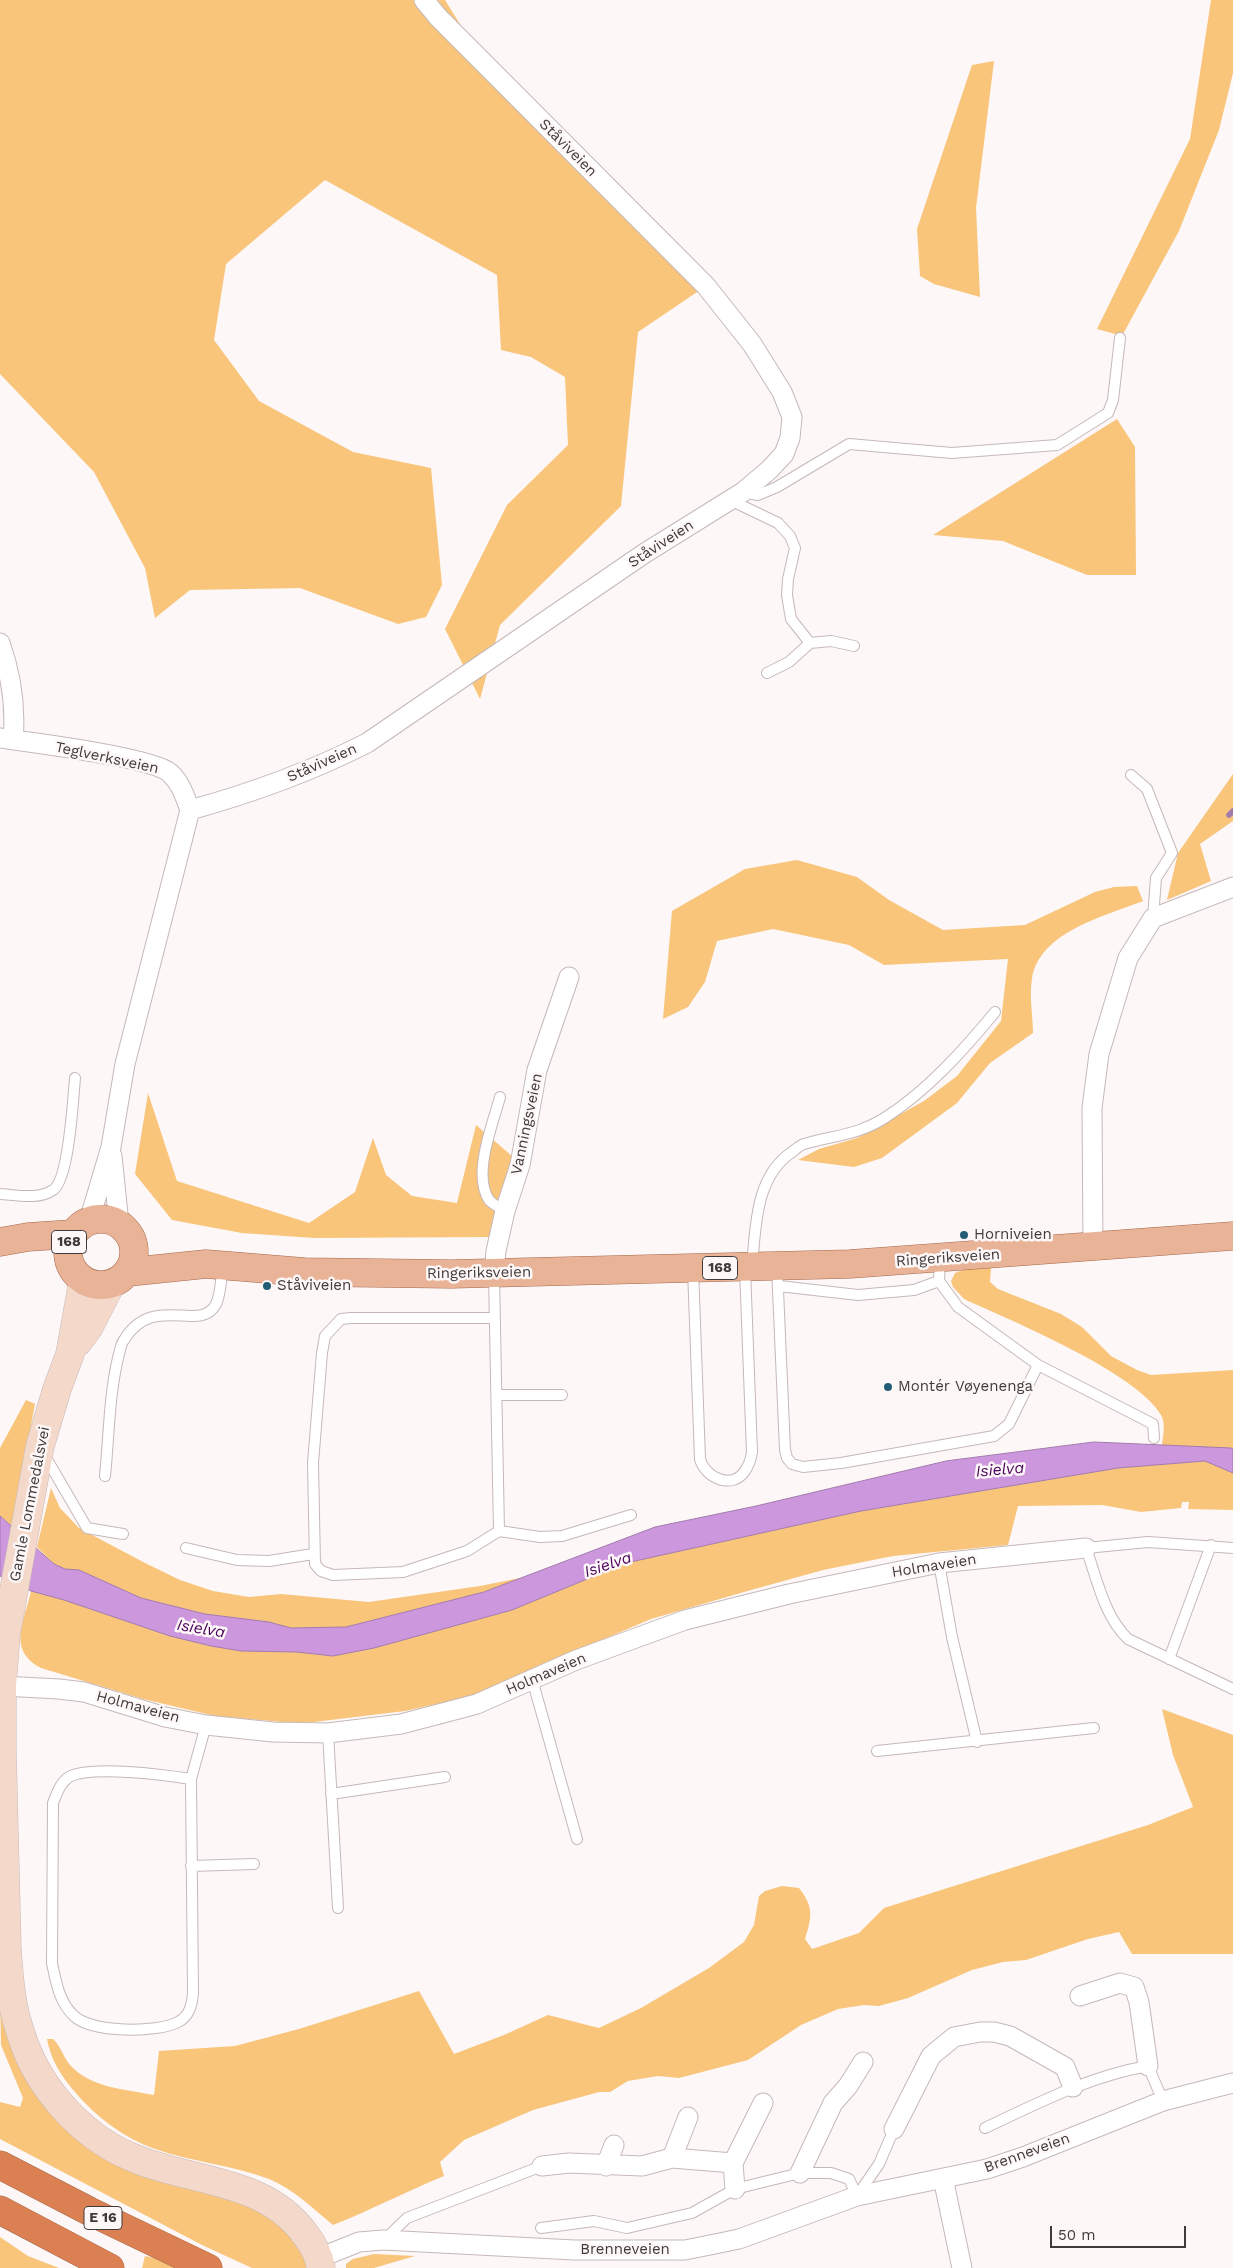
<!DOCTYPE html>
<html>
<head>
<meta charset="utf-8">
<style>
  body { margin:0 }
  #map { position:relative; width:1233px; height:2268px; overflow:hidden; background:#fdf7f7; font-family:"Work Sans",sans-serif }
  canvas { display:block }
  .scale { position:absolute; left:1050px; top:2226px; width:136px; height:22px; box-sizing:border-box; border:2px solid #403a3a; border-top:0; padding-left:6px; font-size:15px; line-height:18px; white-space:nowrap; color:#403a3a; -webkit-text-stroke:4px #fdf7f7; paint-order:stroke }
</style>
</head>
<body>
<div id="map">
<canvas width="1233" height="2268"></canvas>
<div class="scale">50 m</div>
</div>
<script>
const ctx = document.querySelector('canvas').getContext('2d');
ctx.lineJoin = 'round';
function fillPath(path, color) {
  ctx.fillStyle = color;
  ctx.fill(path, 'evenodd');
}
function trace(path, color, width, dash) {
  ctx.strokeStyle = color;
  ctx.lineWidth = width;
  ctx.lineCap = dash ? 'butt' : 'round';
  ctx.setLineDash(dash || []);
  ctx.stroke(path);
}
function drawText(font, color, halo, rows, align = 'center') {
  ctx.font = font + ' "Work Sans",sans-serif';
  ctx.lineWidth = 5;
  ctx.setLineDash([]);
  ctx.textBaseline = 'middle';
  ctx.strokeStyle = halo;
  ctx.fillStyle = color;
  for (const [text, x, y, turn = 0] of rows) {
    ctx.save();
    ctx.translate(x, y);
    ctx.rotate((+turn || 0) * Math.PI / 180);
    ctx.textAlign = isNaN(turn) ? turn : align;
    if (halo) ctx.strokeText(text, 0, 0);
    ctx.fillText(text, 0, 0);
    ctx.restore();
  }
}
fillPath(new Path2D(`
  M0,0H445L486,66L706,286L638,332L621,506L500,625L480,699L445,629L507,505L568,445L565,377L531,357L501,350L497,275L325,180L226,264L214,340L259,401L353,452L431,468L442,585L426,617L398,624L300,588L190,590L155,618L145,568L94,472L0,374Z
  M1211,0H1233V73L1219,130L1179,231L1122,336L1097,329L1190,139Z
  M994,61L976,208L980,297L934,284L920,276L917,229L972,65Z
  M1117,419L1135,447L1136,575H1087L1003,541L933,535Z
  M1233,774V821L1200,844L1211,881L1167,900L1178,853Z
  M797,860L857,877L889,900L943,930L1025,925L1095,892L1114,887L1137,886L1143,901C1105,916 1039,932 1032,979C1029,996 1033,1016 1033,1033L990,1063L957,1103L882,1158L854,1167L798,1160L819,1149L857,1138L924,1101L957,1076L1001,1021L1008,959L884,965L849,945L773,929L717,941L705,982L688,1007L663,1019L672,911L745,869Z
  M148,1093L177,1181L309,1223L355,1192L373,1138L386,1175L412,1196L457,1203L476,1125L513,1157L492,1237L314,1238L242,1233L172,1220L135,1174Z
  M991,1268L990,1282L998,1289L1061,1314L1082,1327L1111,1356L1137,1370L1151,1375L1233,1370V1449L1162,1445C1163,1435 1166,1424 1161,1415C1136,1372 1012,1321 964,1299L953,1287L951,1281L955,1273L965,1269Z
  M26,1400L35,1404L12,1526L0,1516V1448Z
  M1205,1461L1233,1473V1510L1188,1509L1189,1502H1182L1181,1508L1141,1512L1102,1505L1018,1506L1008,1545L893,1556L823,1570L744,1592L651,1619L468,1697L405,1711L314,1722H283L215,1716L143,1699L41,1668C7,1650 24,1622 31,1591L64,1600L170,1636L211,1646L241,1651L297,1652L333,1656L374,1648L512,1610L626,1563L861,1511L1118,1468Z
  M51,1488L60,1508L79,1528L145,1563L180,1580L213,1591L249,1597L281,1594L369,1602L480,1586L525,1577L484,1592L346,1627L291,1628L269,1622L205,1614L141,1598L79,1570L65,1569L54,1564L37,1547Z
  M1162,1709L1233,1735V1954H1132L1119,1932L1088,1939L1026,1960L1003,1962L972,1970L908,1998L879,2006L864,2005L838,2009L801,2025L748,2060L679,2078L658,2076L628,2081L610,2092H599L533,2110L464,2140L440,2162L444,2176C407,2191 371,2210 333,2225C313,2209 294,2189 269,2179C232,2165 192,2162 155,2149C124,2138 96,2117 75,2092C61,2076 51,2060 47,2039H53C61,2046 63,2057 70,2065C91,2088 124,2089 154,2095L159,2051L235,2046L299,2029L419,1991L454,2054L504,2035L548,2015L599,2028L641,2008L709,1968L744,1942L754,1925L759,1896L765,1891L782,1886L799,1888C814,1907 812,1917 805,1939L812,1949L859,1933L884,1908L1148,1825L1193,1807L1173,1755Z
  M0,1994L43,2098L276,2220L301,2249L308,2268H252L202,2245L0,2139V2102L20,2107L23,2098L1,2045Z
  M0,2237L28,2256L59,2268H0Z
  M374,2254L415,2256L374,2268H346V2264L353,2259Z
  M145,2256L164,2260L180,2268H142Z`), '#f8c57b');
const water = new Path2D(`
  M1094,1442L1231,1448L1233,1449V1473L1205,1461L1118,1468L861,1511L626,1563L512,1610L374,1648L333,1656L297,1652L241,1651L211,1646L170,1636L64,1600L31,1591L0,1576V1516L54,1564L65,1569L79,1570L141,1598L205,1614L269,1622L291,1628L346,1627L484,1592L655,1527L756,1506L946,1461Z`);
fillPath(water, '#cc97dd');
trace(water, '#a27bac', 1);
trace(new Path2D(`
  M1229,815L1233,811`), '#a27bac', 5.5);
const lane = new Path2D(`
  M743,492L758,495L777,487L849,444L952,453L1057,445L1108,413L1113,400L1120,338
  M730,500L778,523L790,536L795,548L788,579L787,595L791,619L810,643
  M767,673L789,662L810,643L831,641L854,646
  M1131,775L1147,789L1172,853L1156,878L1153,918
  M500,1097C493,1124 472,1174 489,1200C492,1204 501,1208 505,1211
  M0,1194C16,1195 39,1200 53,1190C69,1180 73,1099 75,1078
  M752,1265C756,1226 755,1177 792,1152C796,1149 800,1145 804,1144C834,1135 855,1136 883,1119C926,1092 963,1051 995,1012
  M777,1267L785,1450L787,1458L792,1464L803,1467L841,1463L994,1436L1009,1424L1038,1365
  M693,1269L700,1459C705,1478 732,1490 745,1471C749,1465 751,1459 752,1452L745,1269
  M494,1275L499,1531
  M939,1281L958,1307L1038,1365L1153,1424L1154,1438
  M779,1286L858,1295L914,1290L939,1281L940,1260
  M495,1318H351L341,1319L325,1336L322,1353L313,1463L315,1564L321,1571L333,1575L403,1572L467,1551L499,1531L540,1537L562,1536L631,1515
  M497,1395H562
  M45,1456L87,1528L123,1534
  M105,1476C109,1437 109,1396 118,1358C120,1352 120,1345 124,1340C153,1292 201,1334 216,1304C221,1294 221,1278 223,1266
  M186,1548L237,1560L269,1561L313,1554
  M1233,1548L1148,1542L1086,1548C1097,1579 1104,1616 1128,1639L1233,1689
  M939,1563L952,1637L977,1742
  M1169,1659L1211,1545
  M532,1679L577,1839
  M328,1733L338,1908
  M877,1751L1094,1728
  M191,1779C165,1775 91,1765 69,1777C60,1783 57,1793 53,1803L52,1963C56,1982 59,2002 74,2016C92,2033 157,2033 178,2022C190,2016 192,2004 193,1993L191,1779L206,1725
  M331,1794L445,1777
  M191,1866L254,1864
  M985,2128C1038,2103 1090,2076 1148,2066L1163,2101
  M857,2196L879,2164L894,2129
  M541,2228L594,2221L627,2228L692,2213L735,2189L800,2173H831L849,2179L857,2196
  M384,2240L407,2218L542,2166`);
const street = new Path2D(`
  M0,643C11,674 16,707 13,740
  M0,738C29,742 154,758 170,773C181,783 185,797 190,810
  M112,1156L119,1224
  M89,1221L111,1147L125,1064L190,810C252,793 310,772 367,743L645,553L743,492L769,470L784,454L790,438L792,417L782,392L752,344L706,286L438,17L424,0
  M1093,1247L1092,1108L1099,1054L1128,958L1153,918L1233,887
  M494,1273L496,1251L505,1211L520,1165L537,1070L569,977
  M2,1686L59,1689L84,1692L165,1717L206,1725L273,1732L328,1733L401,1724L477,1704L576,1660L685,1620L789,1594L939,1563L1086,1548
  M1080,1996L1120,1983L1134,1987L1139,2002L1148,2066
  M894,2129L931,2056L954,2037L980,2032H994L1010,2036L1065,2067L1073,2087
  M672,2158L688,2117
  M733,2163L763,2103
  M542,2166L569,2163L642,2166L672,2158L733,2163L735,2189
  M606,2166L614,2145
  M800,2173L833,2103L848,2086L863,2062
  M943,2178L962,2268
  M319,2258L359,2242L383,2240L574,2250H685L710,2245L739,2239L857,2196L987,2169L1023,2157L1163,2101L1233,2083`);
const secondary = new Path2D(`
  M83,1281L70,1354L57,1389L40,1446L6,1634L2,1686V1751L7,1948C9,1977 11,2007 21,2034C37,2086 79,2134 129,2156C188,2183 264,2177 305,2234C313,2244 319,2255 321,2268
  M78,1342L89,1327L111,1284`);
const primary = new Path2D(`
  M68 1252a33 33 0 1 1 66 0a33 33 0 1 1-66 0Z
  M0,1242L28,1237L72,1234
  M128,1272L206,1264L304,1272L451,1274L850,1264L1233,1236`);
const highway = new Path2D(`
  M0,2165L89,2211L208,2268
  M0,2210L110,2268`);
trace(lane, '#c6b8b9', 12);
trace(street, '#c6b8b9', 21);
trace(secondary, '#c6b8b9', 29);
trace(primary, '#a5684a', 29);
trace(highway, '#a5684a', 29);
trace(lane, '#fff', 10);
trace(street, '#fff', 19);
trace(secondary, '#f4d9cb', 28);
trace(primary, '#e9b398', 28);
trace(highway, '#db8053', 28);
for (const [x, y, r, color] of [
  [964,1235,5,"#235e76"],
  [267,1286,5,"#235e76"],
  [888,1387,5,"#235e76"]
]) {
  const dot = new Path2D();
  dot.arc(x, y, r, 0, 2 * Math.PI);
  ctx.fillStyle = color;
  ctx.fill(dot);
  trace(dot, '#fdf7f7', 2);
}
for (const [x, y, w] of [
  [69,1242,35],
  [720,1268,35],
  [103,2218,38]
]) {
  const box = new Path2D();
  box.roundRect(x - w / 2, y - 11.5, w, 23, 4);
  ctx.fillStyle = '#fdf7f7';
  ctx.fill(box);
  trace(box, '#403a3a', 1);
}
drawText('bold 14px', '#403a3a', null, [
  ["168",69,1242],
  ["168",720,1268],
  ["E 16",103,2218]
]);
drawText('15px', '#403a3a', '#fdf7f7', [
  ["Ståviveien",568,148,45],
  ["Ståviveien",661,544,-33],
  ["Teglverksveien",107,758,12],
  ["Ståviveien",322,763,-24],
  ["Vanningsveien",527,1124,-78],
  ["Ringeriksveien",948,1258,-4],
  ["Ringeriksveien",479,1273,-1],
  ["Gamle Lommedalsvei",30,1504,-79],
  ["Holmaveien",934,1566,-9],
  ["Holmaveien",546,1674,-23],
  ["Holmaveien",138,1707,15],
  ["Brenneveien",1027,2153,-20],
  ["Brenneveien",625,2250]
]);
drawText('15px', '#403a3a', '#fdf7f7', [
  ["Horniveien",974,1235],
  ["Ståviveien",277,1286],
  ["Montér Vøyenenga",898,1387]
], 'left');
drawText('italic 16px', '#4a035c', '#fdf7f7', [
  ["Isielva",1000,1470,-5],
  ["Isielva",608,1565,-19],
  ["Isielva",201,1629,9]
]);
</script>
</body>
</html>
